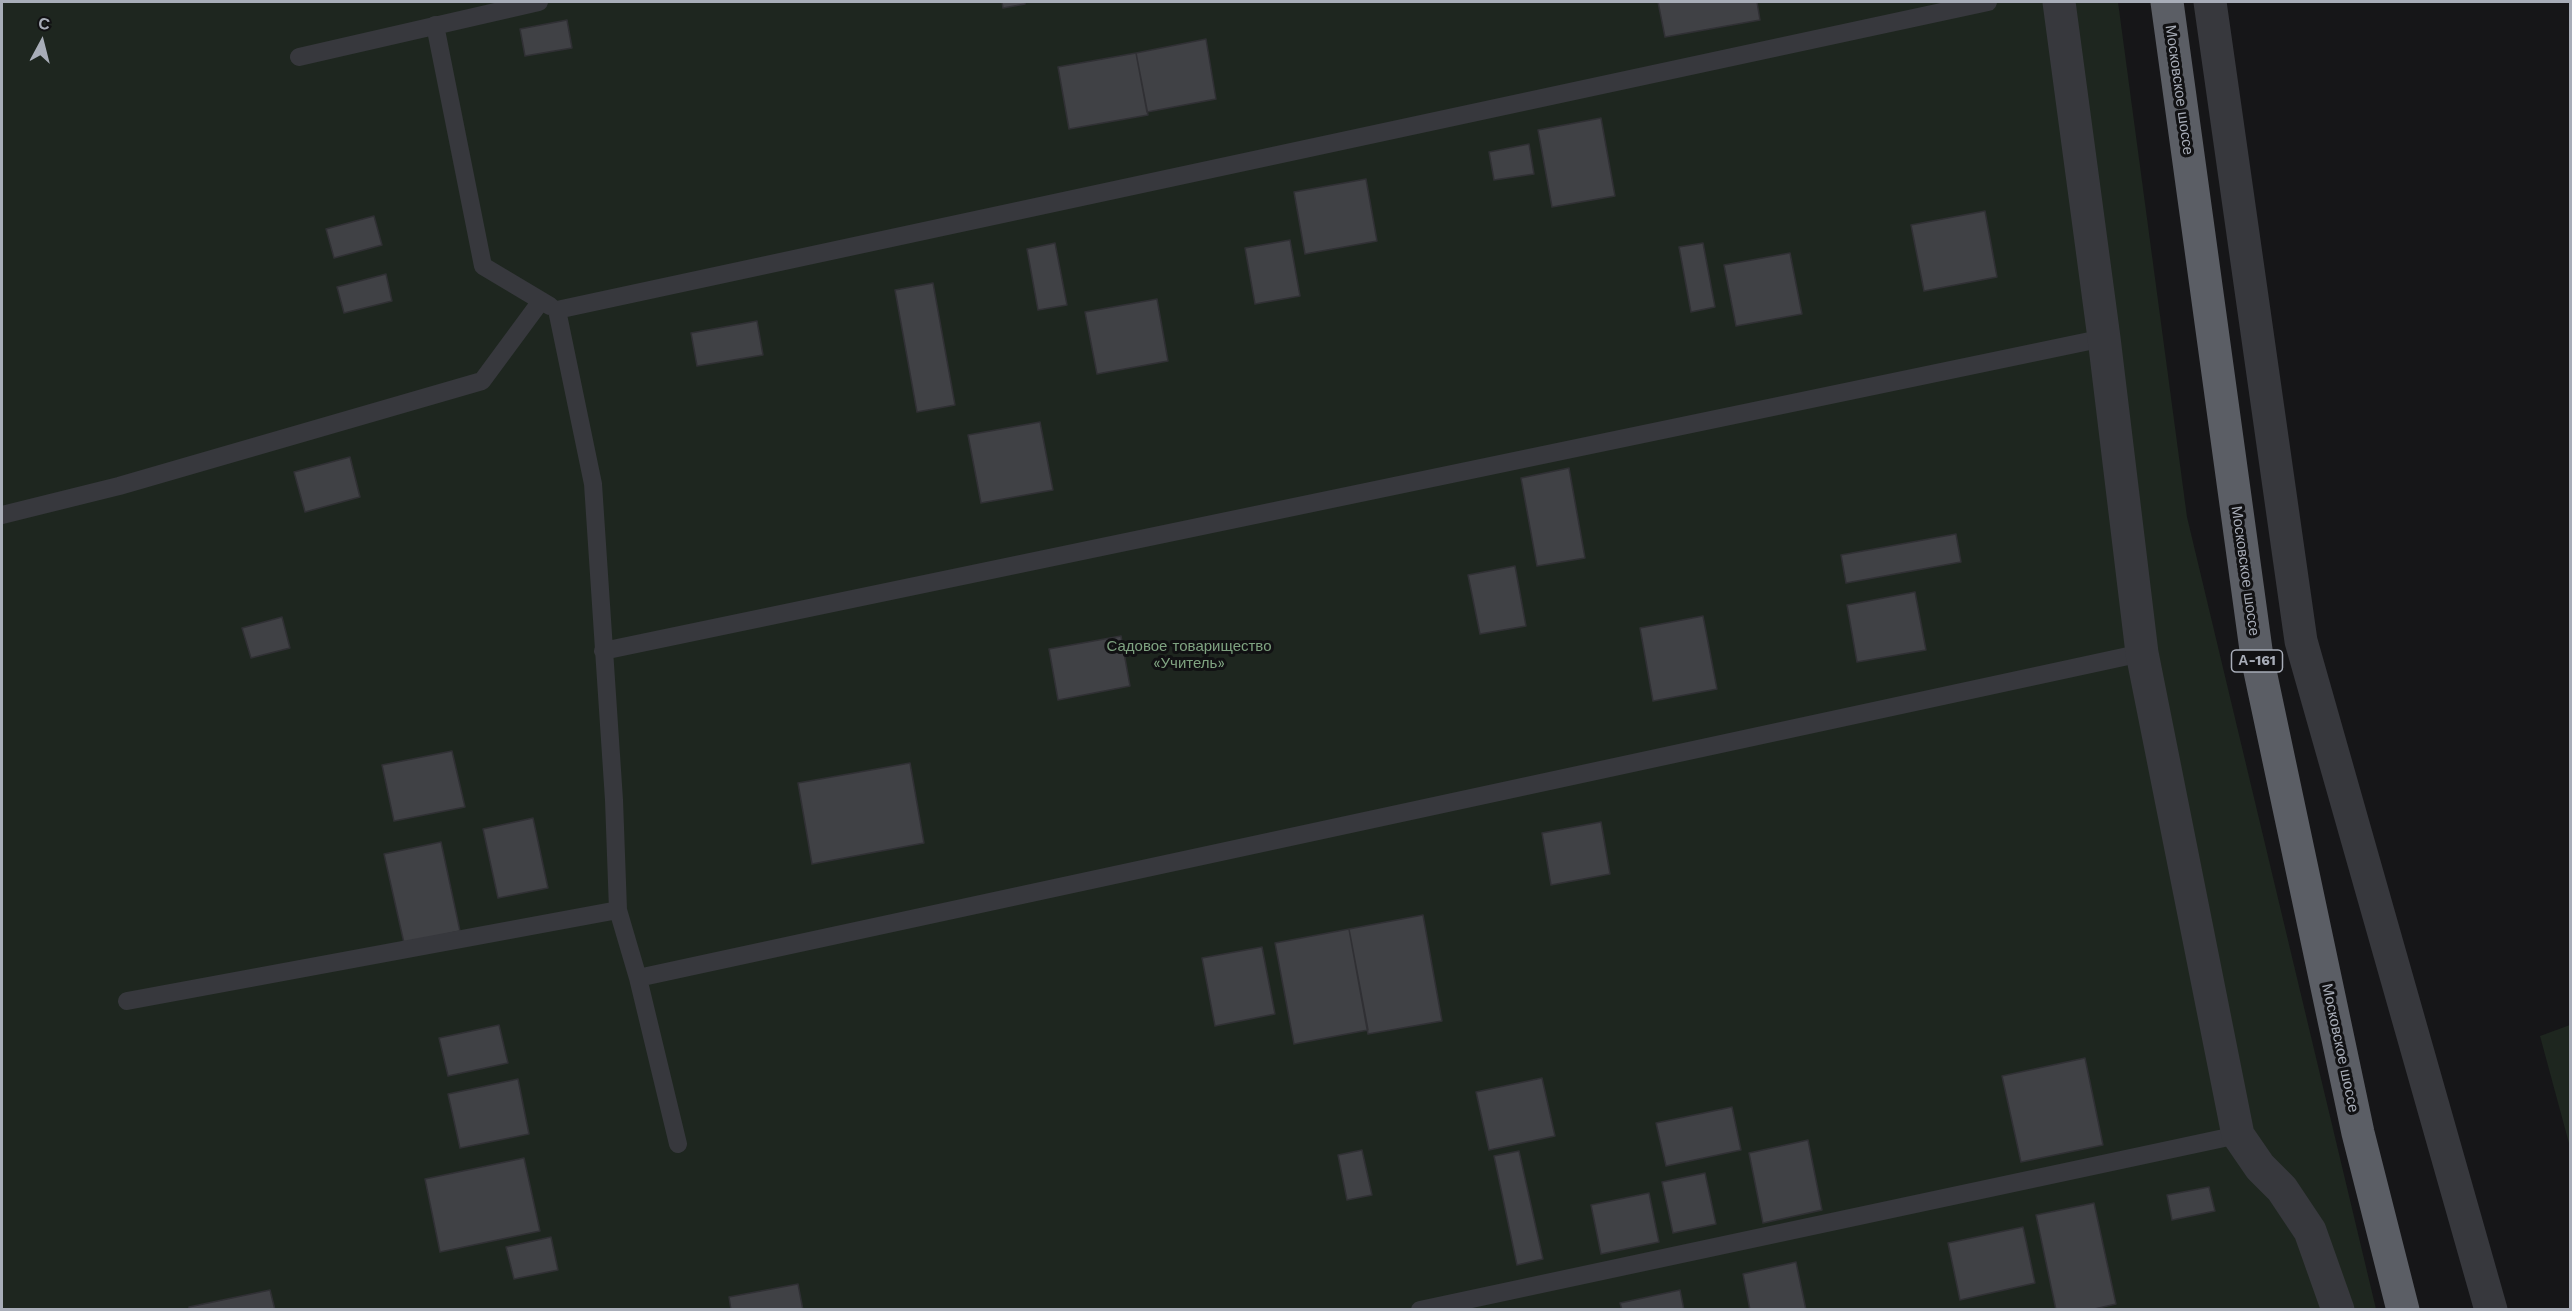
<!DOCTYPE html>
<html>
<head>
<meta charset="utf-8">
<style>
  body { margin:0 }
  #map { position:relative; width:2572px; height:1311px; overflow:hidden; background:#161618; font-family:"Work Sans",sans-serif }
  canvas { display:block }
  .frame { position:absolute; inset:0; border:3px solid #a8adb8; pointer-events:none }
  .north { position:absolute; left:12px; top:12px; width:60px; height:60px; -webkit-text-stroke:4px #111113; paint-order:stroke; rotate:7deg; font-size:16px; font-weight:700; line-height:24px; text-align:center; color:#a8adb8 }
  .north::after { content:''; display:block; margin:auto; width:21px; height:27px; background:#a8adb8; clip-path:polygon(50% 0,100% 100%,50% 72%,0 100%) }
</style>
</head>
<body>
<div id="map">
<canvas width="2572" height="1311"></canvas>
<div class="frame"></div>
<div class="north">С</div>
</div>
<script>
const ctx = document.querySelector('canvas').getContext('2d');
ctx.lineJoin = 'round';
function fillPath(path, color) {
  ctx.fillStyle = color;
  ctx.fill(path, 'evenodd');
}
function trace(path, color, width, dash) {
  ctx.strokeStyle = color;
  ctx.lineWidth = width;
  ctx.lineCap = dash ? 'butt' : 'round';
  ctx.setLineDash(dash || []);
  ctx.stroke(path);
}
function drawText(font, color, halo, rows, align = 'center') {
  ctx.font = font + ' "Work Sans",sans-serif';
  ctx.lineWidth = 6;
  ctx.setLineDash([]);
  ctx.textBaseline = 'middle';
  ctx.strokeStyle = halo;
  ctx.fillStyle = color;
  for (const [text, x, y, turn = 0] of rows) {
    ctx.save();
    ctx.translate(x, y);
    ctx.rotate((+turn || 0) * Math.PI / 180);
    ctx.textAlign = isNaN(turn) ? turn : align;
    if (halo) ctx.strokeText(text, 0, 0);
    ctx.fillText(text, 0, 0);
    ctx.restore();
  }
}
fillPath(new Path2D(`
  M2,2H2118L2187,517L2376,1309L2,1310Z
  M2570,1025V1147L2540,1036Z`), '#1e261f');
const building = new Path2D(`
  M1002,2H1025V4L1003,8Z
  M1658,2H1757L1760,20L1665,37Z
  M567,20L572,48L525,56L520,29Z
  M1206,39L1216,99L1147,112L1136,53Z
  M1136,53L1148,115L1069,129L1058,67Z
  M1601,118L1615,196L1552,207L1538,130Z
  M1529,144L1534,174L1494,180L1489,152Z
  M1366,179L1377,241L1305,254L1294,192Z
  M1985,211L1997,277L1924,291L1911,225Z
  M374,216L382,245L334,258L326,229Z
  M1290,240L1300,296L1255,304L1245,248Z
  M1055,243L1067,305L1038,310L1027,249Z
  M1703,243L1715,307L1691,312L1679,247Z
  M1790,253L1802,314L1736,326L1724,265Z
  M386,274L392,301L344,313L337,287Z
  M933,283L955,405L917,412L895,290Z
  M1157,299L1168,361L1097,374L1085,312Z
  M757,321L763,355L697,366L691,333Z
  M1040,422L1053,490L981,503L968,435Z
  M350,457L360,497L305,512L294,472Z
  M1569,468L1585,558L1537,566L1521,478Z
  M1956,534L1961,562L1846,583L1841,555Z
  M1515,566L1526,626L1480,634L1468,575Z
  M1915,592L1926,650L1857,662L1847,605Z
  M1703,616L1717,689L1653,701L1640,628Z
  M282,617L290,648L251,658L242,628Z
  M1121,636L1130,686L1058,700L1049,649Z
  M452,751L465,807L394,821L382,765Z
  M910,763L924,843L812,864L798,783Z
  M533,818L548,888L498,898L483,829Z
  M1601,822L1610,874L1551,885L1542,833Z
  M441,842L460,931L404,943L384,854Z
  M1423,915L1442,1021L1368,1034L1349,929Z
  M1349,929L1368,1030L1294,1044L1275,943Z
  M1262,947L1275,1014L1215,1026L1202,958Z
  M499,1025L508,1063L448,1076L439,1038Z
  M2085,1058L2103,1145L2021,1162L2002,1076Z
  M1542,1078L1555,1136L1489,1150L1476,1092Z
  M518,1079L529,1134L460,1148L448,1094Z
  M1732,1107L1741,1150L1666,1166L1656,1123Z
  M1808,1140L1822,1210L1763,1223L1749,1153Z
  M1362,1150L1372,1195L1347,1200L1338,1155Z
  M1519,1151L1543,1259L1517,1265L1494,1156Z
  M524,1158L540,1231L440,1252L425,1179Z
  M1705,1173L1716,1224L1673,1233L1662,1182Z
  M2209,1187L2215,1211L2172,1220L2167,1195Z
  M1649,1193L1659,1242L1601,1254L1591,1205Z
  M2094,1203L2116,1304L2090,1310H2056L2036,1215Z
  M2023,1227L2035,1283L1960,1300L1948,1243Z
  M551,1237L558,1270L514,1279L506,1247Z
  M1796,1262L1806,1310H1750L1743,1274Z
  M798,1284L803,1310H731L729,1297Z
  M270,1290L275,1310H189V1307Z
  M1680,1290L1684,1310H1622L1620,1303Z`);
fillPath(building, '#404145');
trace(building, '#303034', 1.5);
trace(new Path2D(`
  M435,25L483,266L550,306
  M299,57L539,2
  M2,515L119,486L482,381L541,301
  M603,651L2104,338
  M618,910L638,978L678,1144
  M638,978L2142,653
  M127,1001L618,910L614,800L593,484L557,310L1988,2
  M1420,1310L2238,1135`), '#37383d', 18);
trace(new Path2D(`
  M2059,2L2104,338L2142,653L2238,1135L2260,1167L2282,1189L2310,1231L2338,1310
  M2210,2L2301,641L2491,1310`), '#37383d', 33);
trace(new Path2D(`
  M2167,2L2257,657L2358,1133L2403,1310`), '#5b5e65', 33);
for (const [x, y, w] of [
  [2257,661,51]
]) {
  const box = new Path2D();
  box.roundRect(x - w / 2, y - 11, w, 22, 4.5);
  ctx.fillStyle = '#111113';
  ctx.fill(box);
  trace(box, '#a8adb8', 1.5);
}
drawText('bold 14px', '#a8adb8', null, [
  ["А-161",2257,661]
]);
drawText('15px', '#a8adb8', '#111113', [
  ["Московское шоссе",2179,90,82],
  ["Московское шоссе",2245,571,82],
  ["Московское шоссе",2340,1048,78]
]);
drawText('15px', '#7fa381', '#111113', [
  ["Садовое товарищество",1189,647],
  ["«Учитель»",1189,664]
]);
</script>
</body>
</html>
